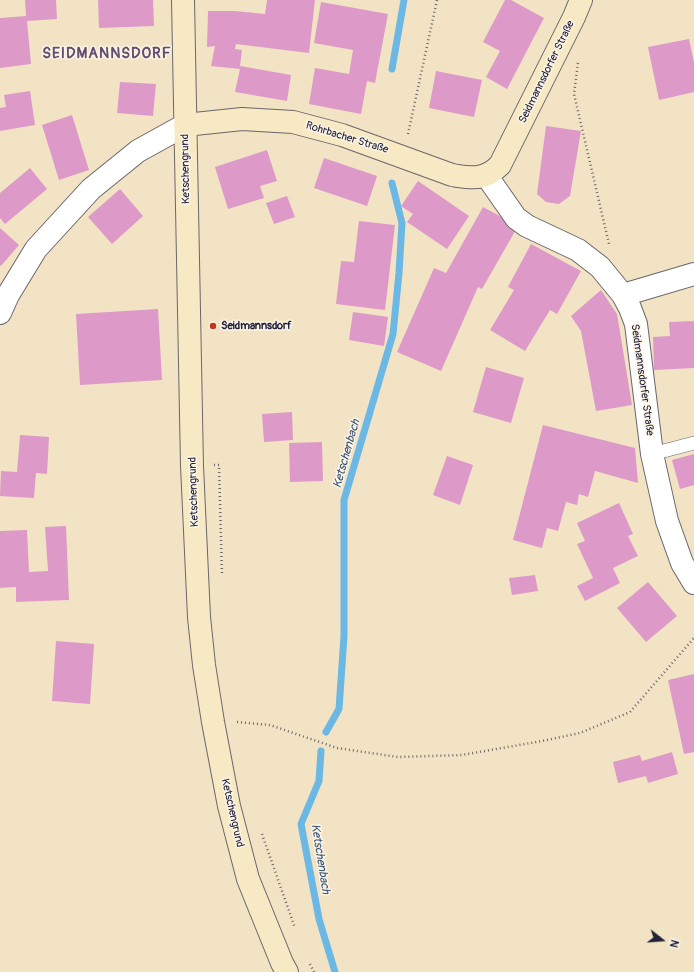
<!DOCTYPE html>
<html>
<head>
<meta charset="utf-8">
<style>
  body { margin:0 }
  #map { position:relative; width:694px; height:972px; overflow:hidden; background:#f2e3c5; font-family:Pangolin,sans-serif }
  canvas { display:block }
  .north { position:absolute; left:642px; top:920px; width:40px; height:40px; -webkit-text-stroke:3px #fcf5e5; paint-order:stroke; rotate:107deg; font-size:11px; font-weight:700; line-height:16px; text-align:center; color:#22223b }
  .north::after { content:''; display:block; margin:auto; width:14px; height:18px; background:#22223b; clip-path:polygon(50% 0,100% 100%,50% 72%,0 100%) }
</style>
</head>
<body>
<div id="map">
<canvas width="694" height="972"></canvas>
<div class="north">N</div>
</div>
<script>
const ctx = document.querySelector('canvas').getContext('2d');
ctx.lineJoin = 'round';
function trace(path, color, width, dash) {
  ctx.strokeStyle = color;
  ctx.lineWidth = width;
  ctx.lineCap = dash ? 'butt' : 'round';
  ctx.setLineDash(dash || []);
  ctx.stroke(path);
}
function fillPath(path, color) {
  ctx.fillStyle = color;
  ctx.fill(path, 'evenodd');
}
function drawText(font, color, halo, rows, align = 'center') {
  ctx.font = font + ' Pangolin,sans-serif';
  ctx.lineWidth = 3;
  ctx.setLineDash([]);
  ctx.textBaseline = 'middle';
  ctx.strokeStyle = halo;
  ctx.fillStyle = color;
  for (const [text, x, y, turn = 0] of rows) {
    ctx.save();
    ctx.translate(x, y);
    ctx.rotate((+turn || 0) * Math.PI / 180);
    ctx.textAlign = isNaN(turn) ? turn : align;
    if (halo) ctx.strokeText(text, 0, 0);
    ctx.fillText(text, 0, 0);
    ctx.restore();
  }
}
trace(new Path2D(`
  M392,69L404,0
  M326,732L339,709L344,636V500L393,334L399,273L402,223L392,183
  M321,751L319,781L301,824L319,919L335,972`), '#6cb8e5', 7);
fillPath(new Path2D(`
  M25,0H56L57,19L27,21L31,64L0,68V18L26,16Z
  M98,0H153L154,26L99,28Z
  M267,0H315L309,53L236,44L235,49L242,50L240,66L291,75L287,101L235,92L240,69L211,66L215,46L207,47L208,11H235L265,14Z
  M505,0H511L544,18L507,89L486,77L500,51L483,42Z
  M321,2L388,14L375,83L367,81L361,114L309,104L315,68L349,74L353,50L314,43Z
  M689,39L694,62V92L659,100L648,47Z
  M436,71L482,80L474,117L429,108Z
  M120,82L156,84L153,116L117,113Z
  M30,91L35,125L0,131V108L6,107L4,95Z
  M72,115L89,170L59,180L42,125Z
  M546,126L581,131L570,196L559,204L546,202L537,194Z
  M267,150L277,181L260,186L264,198L228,209L215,167Z
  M324,158L377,176L367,206L314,188Z
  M30,168L47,189L5,224L0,218V193Z
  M418,181L469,216L447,249L407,222L413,214L401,206Z
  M120,189L143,216L112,244L88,217Z
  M287,196L295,217L274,224L266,203Z
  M483,207L518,226L482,289L478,287L441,371L397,352L434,268L446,273Z
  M359,221L395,225L385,310L336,304L341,261L354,262Z
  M0,228L19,245L1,266L0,265Z
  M531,244L581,271L557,314L550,310L525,351L490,330L514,290L508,287Z
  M601,290L617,314L632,405L596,411L581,331L571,316Z
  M158,309L162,380L80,385L76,314Z
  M353,312L388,317L384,346L349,340Z
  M694,321V368L654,370L653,337L670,336L669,322Z
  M486,367L524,378L511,423L473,412Z
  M292,412L293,440L264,442L262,414Z
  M543,425L635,448L638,483L595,471L588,497L579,494L577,505L566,502L558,531L547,528L542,548L513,540Z
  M20,435L49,437L47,474L36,473L34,498L0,496L1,471L17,472Z
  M322,442L323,481L290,482L289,443Z
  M694,454V485L680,489L672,460Z
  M447,456L473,465L460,505L433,495Z
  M619,503L633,534L628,536L638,556L613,568L620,583L585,601L577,586L593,578L577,544L585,541L577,523Z
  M66,526L69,600L16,602V587L0,588V531L27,530L29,572L48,571L45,527Z
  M535,575L538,591L512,595L509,578Z
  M648,582L677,616L646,642L617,608Z
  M56,641L94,644L90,704L52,701Z
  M694,674V752L684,754L668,680Z
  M672,752L678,774L648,783L646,776L618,783L613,762L640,755L642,761Z`), '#dd9ac9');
const lane = new Path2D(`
  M652,454L694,443`);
const street = new Path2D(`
  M486,175L516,218L527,226L578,250L600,267L623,295L630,308L636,324L652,454L667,521L682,563L694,583
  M623,295L694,274
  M0,313L8,295L36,249L91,189L138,151L185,125`);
const secondary = new Path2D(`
  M183,0L192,466L199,617L204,665L213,722L229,806L248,879L282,963L287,972
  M185,125L242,119L293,122L342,135L452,175C472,178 484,181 500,165L574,17L581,0`);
trace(lane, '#6b666b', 14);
trace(street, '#6b666b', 24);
trace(secondary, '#6b666b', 24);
trace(new Path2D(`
  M578,63L574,94L609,244
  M408,134L437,0
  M214,465H219L222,575
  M237,722L270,725L337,748L398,757L462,755L542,741L580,733L630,712L694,638
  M262,834L295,928
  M310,964L314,972`), '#6b666b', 2.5, [1, 3]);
trace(lane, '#fff', 13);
trace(street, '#fff', 22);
trace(secondary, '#f6e9c3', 22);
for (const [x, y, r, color] of [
  [213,326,4,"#c8321e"]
]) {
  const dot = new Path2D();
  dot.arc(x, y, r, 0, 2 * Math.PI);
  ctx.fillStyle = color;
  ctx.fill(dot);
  trace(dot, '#fcf5e5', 1.5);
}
drawText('11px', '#22223b', '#fcf5e5', [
  ["Seidmannsdorfer Straße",547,72,-64],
  ["Rohrbacher Straße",347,138,17],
  ["Ketschengrund",186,169,-91],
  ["Seidmannsdorfer Straße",642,380,82],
  ["Ketschengrund",194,492,-92],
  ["Ketschengrund",232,813,77]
]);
drawText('bold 11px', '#22223b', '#fcf5e5', [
  ["Seidmannsdorf",221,326]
], 'left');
drawText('italic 12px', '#3c5676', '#fcf5e5', [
  ["Ketschenbach",347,454,-74],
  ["Ketschenbach",320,859,81]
]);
ctx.letterSpacing = '1px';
drawText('bold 15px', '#634c6d', '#fcf5e5', [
  ["SEIDMANNSDORF",107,54]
]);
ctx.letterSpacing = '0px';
</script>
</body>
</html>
